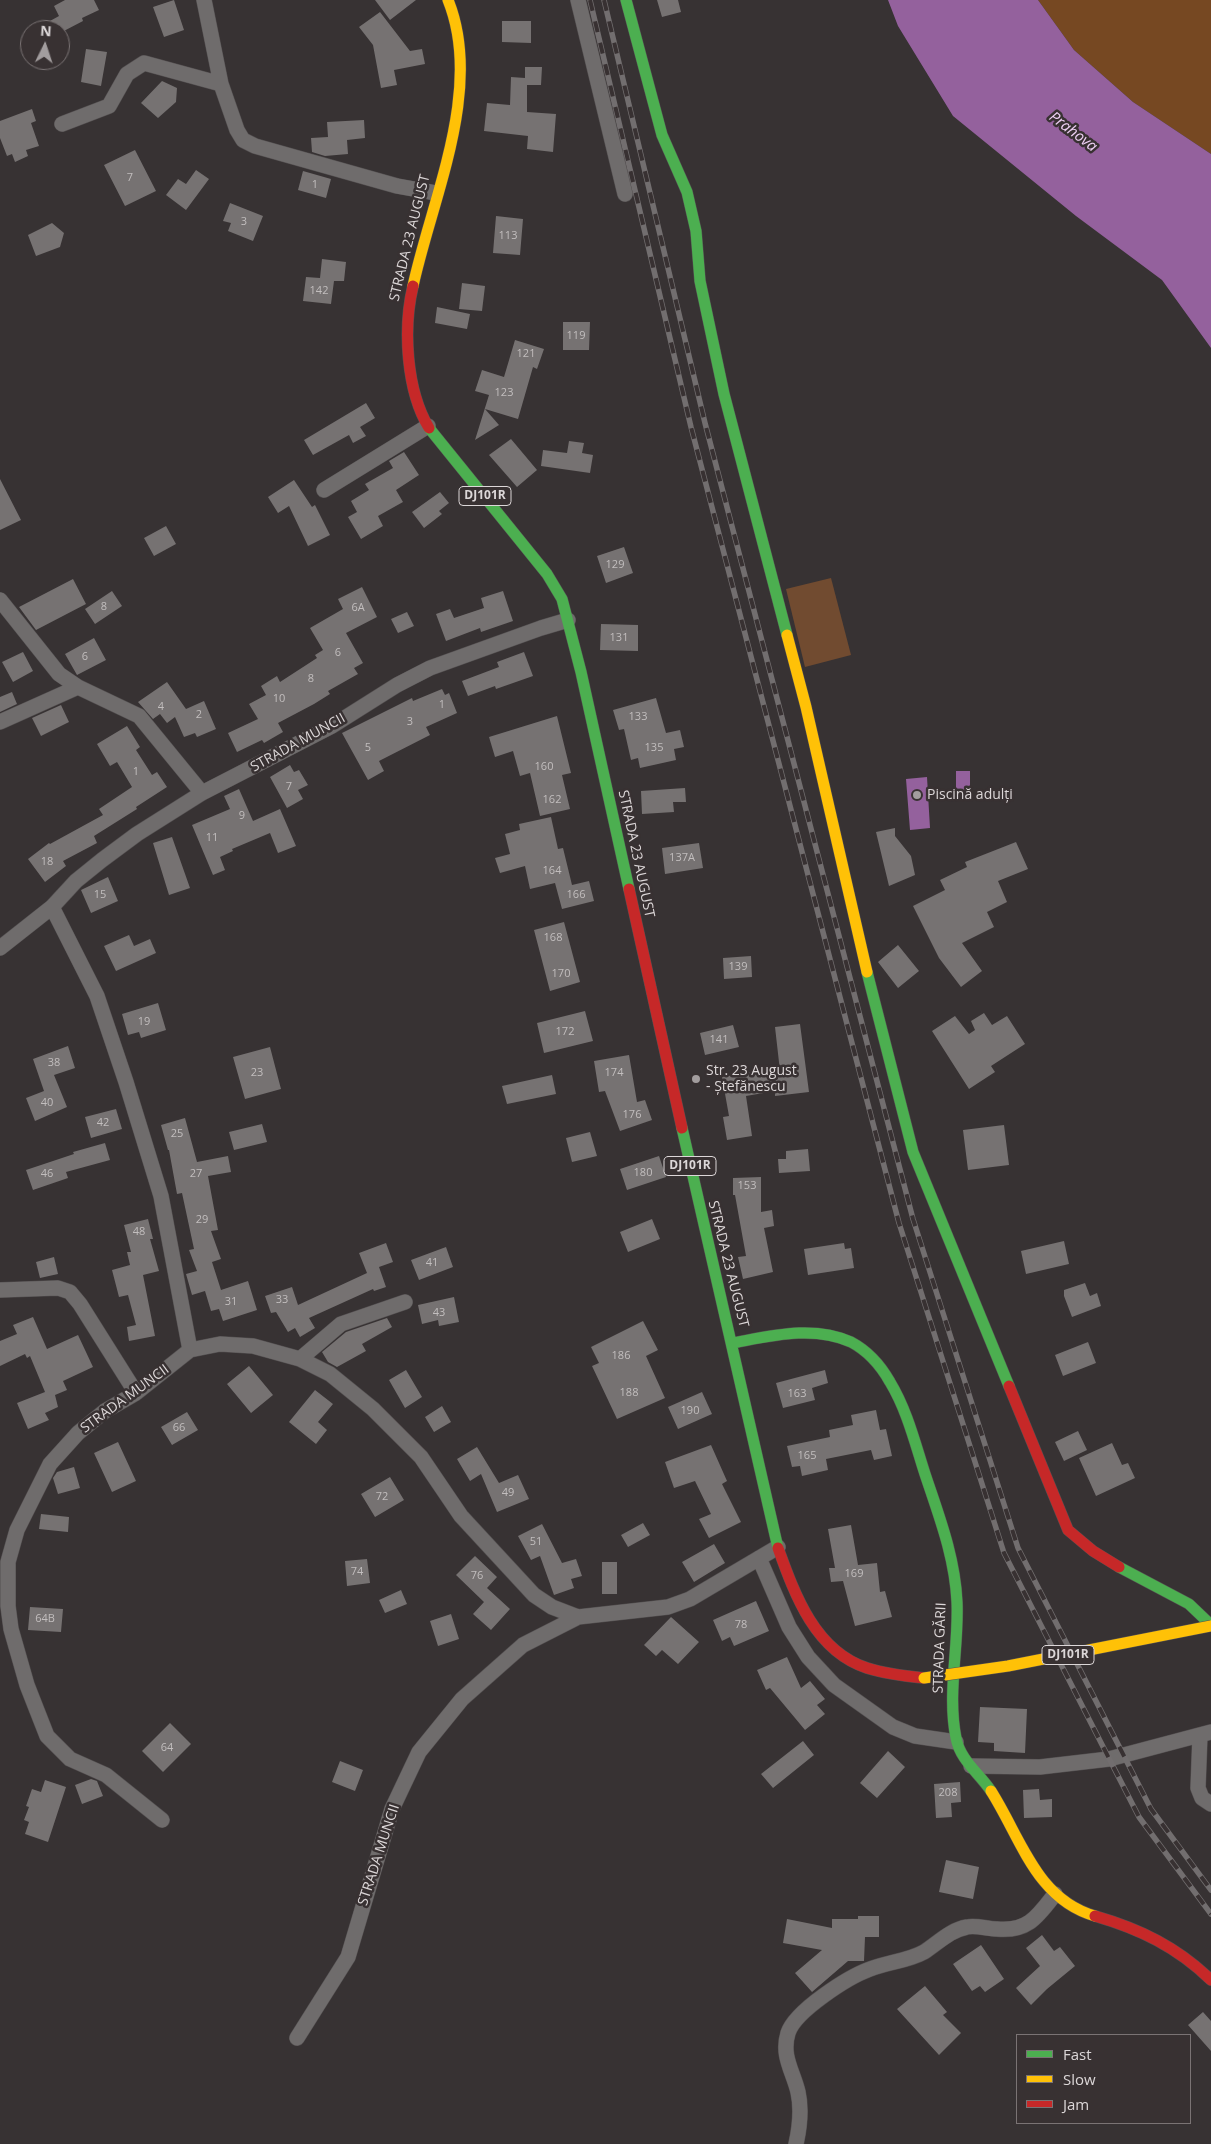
<!DOCTYPE html>
<html>
<head>
<meta charset="utf-8">
<style>
  body { margin:0 }
  #map { position:relative; width:1211px; height:2144px; overflow:hidden; background:#373233; font-family:"Open Sans",sans-serif }
  canvas { display:block }
  .legend { position:absolute; left:1016px; top:2034px; width:175px; height:90px; box-sizing:border-box; background:#383132; border:1px solid #7a7374; margin:0; padding:6px 9px; list-style:none; font-size:15px; color:#dcd7d8 }
  .legend li { display:flex; align-items:center; gap:10px; height:25px }
  .legend b { width:25px; border:1px solid #7a7374 }
  .north { position:absolute; left:20px; top:20px; width:50px; height:50px; box-sizing:border-box; background:#383132; border:1px solid #7a7374; border-radius:50%; rotate:4deg; font-size:14px; font-weight:700; line-height:20px; text-align:center; color:#dcd7d8 }
  .north::after { content:''; display:block; margin:auto; width:18px; height:22px; background:#a29d9e; clip-path:polygon(50% 0,100% 100%,50% 72%,0 100%) }
</style>
</head>
<body>
<div id="map">
<canvas width="1211" height="2144"></canvas>
<ul class="legend">
<li><b style="height:6px;background:#4caf50"></b>Fast</li>
<li><b style="height:6px;background:#ffc107"></b>Slow</li>
<li><b style="height:6px;background:#c62828"></b>Jam</li>
</ul>
<div class="north">N</div>
</div>
<script>
const ctx = document.querySelector('canvas').getContext('2d');
ctx.lineJoin = 'round';
function fillPath(path, color) {
  ctx.fillStyle = color;
  ctx.fill(path, 'evenodd');
}
function trace(path, color, width, dash) {
  ctx.strokeStyle = color;
  ctx.lineWidth = width;
  ctx.lineCap = dash ? 'butt' : 'round';
  ctx.setLineDash(dash || []);
  ctx.stroke(path);
}
function drawText(font, color, halo, rows, align = 'center') {
  ctx.font = font + ' "Open Sans",sans-serif';
  ctx.lineWidth = 5;
  ctx.setLineDash([]);
  ctx.textBaseline = 'middle';
  ctx.strokeStyle = halo;
  ctx.fillStyle = color;
  for (const [text, x, y, turn = 0] of rows) {
    ctx.save();
    ctx.translate(x, y);
    ctx.rotate((+turn || 0) * Math.PI / 180);
    ctx.textAlign = isNaN(turn) ? turn : align;
    if (halo) ctx.strokeText(text, 0, 0);
    ctx.fillText(text, 0, 0);
    ctx.restore();
  }
}
fillPath(new Path2D(`
  M831,578L851,655L805,667L786,589Z`), '#714b30');
fillPath(new Path2D(`
  M1038,0H1211V154L1133,102L1074,50Z`), '#764822');
fillPath(new Path2D(`
  M888,0H1038L1074,50L1133,102L1211,154V348L1162,280L1076,216L953,116L898,26Z
  M956,771H970V799L956,798Z
  M927,777L930,828L910,830L906,779Z`), '#94619d');
fillPath(new Path2D(`
  M65,0H94L99,10L82,18L83,21L60,33V30H55L50,21L59,16L54,6Z
  M174,0L184,30L164,37L153,7Z
  M375,0H416L390,20Z
  M657,0H678L681,12L662,17Z
  M380,12L410,51L422,49L425,64L394,70L397,85L381,88L373,45L359,27Z
  M502,21H531V43L502,42Z
  M86,49L107,52L101,86L81,82Z
  M525,67H542L541,85H527V112L556,114L553,152L527,149L528,136L484,131L487,103L510,105L511,77L525,78Z
  M162,81L177,88L176,102L158,118L141,103Z
  M32,109L36,121L31,123L39,146L26,150L28,156L15,162L12,154L7,156L0,138V121Z
  M364,120L365,138L347,140L348,154L325,156L312,152L311,138L328,137L327,122Z
  M135,150L156,191L125,206L104,165Z
  M196,170L209,179L186,210L166,195L178,179L186,184Z
  M303,171L331,179L326,198L298,190Z
  M230,203L263,216L253,241L228,231L231,223L223,221Z
  M496,216L523,219L520,255L493,253Z
  M52,223L64,233L60,247L36,256L28,235Z
  M322,259L346,262L344,281H334L331,304L303,301L306,277L320,278Z
  M462,283L485,286L482,311L459,309Z
  M437,307L470,314L467,329L435,323Z
  M563,322H590L589,350H563Z
  M515,340L544,349L537,369L533,367L518,419L485,409L499,425L475,440L489,395L475,391L482,370L504,377Z
  M366,403L375,418L360,427L366,436L353,443L349,435L313,455L304,440Z
  M511,439L537,470L517,487L489,455Z
  M569,441L584,443L582,453L593,455L590,473L541,466L543,450L567,453Z
  M404,452L419,475L396,490L403,502L378,516L383,526L361,539L348,517L357,512L351,501L369,490L365,484L393,468L389,461Z
  M0,479L21,520L0,530Z
  M294,480L312,507L315,505L330,535L308,546L289,506L278,513L268,497Z
  M440,492L449,503L439,511L442,514L424,528L412,512Z
  M166,526L176,544L154,556L144,538Z
  M624,547L633,573L606,583L597,556Z
  M73,579L86,604L36,630L19,607Z
  M362,587L377,617L346,633L363,663L354,668L358,674L328,691L330,694L314,704L278,723L283,732L264,743L262,740L237,752L228,733L258,719L249,704L266,695L261,686L277,676L280,682L317,658L315,655L323,650L310,628L343,609L338,599Z
  M112,591L122,606L95,624L85,609Z
  M503,591L513,621L481,632L480,628L446,641L436,614L450,609L454,618L484,608L481,598Z
  M407,612L414,626L398,633L391,619Z
  M601,624L638,625V651L600,650Z
  M94,638L106,660L77,675L65,654Z
  M23,652L33,671L13,682L2,662Z
  M524,652L533,676L496,689L495,686L468,696L462,681L499,667L497,662Z
  M167,682L186,709L204,701L216,729L197,737L195,733L184,737L175,717L167,723L160,714L153,719L138,702Z
  M442,689L445,695L449,693L457,713L426,727L430,735L379,761L384,771L368,780L342,733L412,698L413,701Z
  M12,692L17,704L0,712V697Z
  M656,698L666,733L680,730L684,747L674,749L676,760L640,768L638,758L631,760L624,729L619,730L613,710Z
  M61,705L69,722L41,736L32,718Z
  M557,716L571,773L562,775L570,809L540,816L530,773L520,776L513,751L495,757L489,737Z
  M127,726L140,747L136,750L152,775L157,772L167,787L136,807L137,809L94,836L97,843L63,861L66,866L45,882L28,859L49,843L50,844L103,815L99,809L132,787L117,762L110,766L97,744Z
  M290,765L294,772L299,770L308,785L298,790L303,799L287,808L270,777Z
  M685,788L686,802H673L674,812L642,814L641,791Z
  M239,789L253,821L280,809L296,846L278,853L270,833L232,849L233,851L220,857L225,870L213,875L192,825L230,809L224,796Z
  M551,817L558,849L563,848L572,885L589,881L594,901L562,909L555,883L530,889L525,866L500,873L495,858L510,854L505,834L520,830L519,824Z
  M895,828V836L911,856L915,875L889,886L876,832Z
  M172,837L190,888L169,895L153,843Z
  M1016,842L1028,869L998,881L1007,902L987,912L994,927L962,943L982,971L961,987L939,958L913,906L945,890L940,880L967,867L965,862Z
  M699,843L703,868L665,874L662,848Z
  M108,877L118,901L91,913L81,890Z
  M564,922L580,982L550,991L534,930Z
  M129,935L134,946L150,939L156,953L116,971L104,946Z
  M898,945L919,971L898,988L878,962Z
  M751,956L752,977L724,979L723,958Z
  M158,1003L166,1030L141,1038L139,1032L128,1035L122,1014Z
  M585,1011L593,1041L544,1053L537,1023Z
  M984,1013L992,1025L1007,1016L1025,1044L991,1066L995,1072L969,1089L932,1031L955,1016L969,1034L975,1030L971,1021Z
  M800,1024L809,1092L775,1096V1091L746,1096L752,1136L727,1140L723,1117L729,1116L722,1077L751,1072L752,1074L780,1071L775,1027Z
  M733,1025L739,1047L705,1055L700,1033Z
  M68,1046L75,1068L54,1075L67,1107L35,1121L26,1098L44,1091L33,1059Z
  M270,1047L281,1089L245,1099L233,1057Z
  M629,1055L637,1102L645,1100L652,1120L620,1131L605,1091L599,1092L594,1061Z
  M552,1075L556,1094L507,1104L502,1086Z
  M116,1109L122,1129L91,1138L85,1117Z
  M185,1118L197,1162L228,1156L231,1172L208,1176L218,1230L211,1231L221,1259L212,1262L221,1290L248,1281L257,1310L223,1321L219,1309L211,1311L205,1291L192,1295L186,1274L197,1271L189,1250L194,1249L182,1193L177,1194L169,1150H168L161,1125Z
  M262,1124L267,1142L234,1150L229,1132Z
  M1004,1125L1009,1165L968,1170L963,1130Z
  M590,1132L597,1156L572,1162L566,1138Z
  M105,1143L110,1160L66,1172L68,1178L33,1190L26,1170L74,1154L73,1152Z
  M808,1149L810,1171L779,1173L778,1159H786V1151Z
  M659,1156L666,1177L627,1190L620,1169Z
  M761,1177V1212L772,1210L774,1226L764,1228L773,1272L743,1279L738,1257L746,1256L735,1195H733V1178Z
  M148,1219L153,1239H150L159,1271L143,1275L155,1336L129,1341L127,1327L136,1325L128,1295L119,1297L112,1270L130,1265L127,1252H131L124,1225Z
  M652,1219L660,1239L628,1252L620,1232Z
  M1064,1241L1069,1264L1026,1274L1021,1251Z
  M386,1243L393,1262L379,1267L386,1287L374,1291L373,1289L309,1318L315,1328L300,1337L295,1328L288,1332L276,1312L271,1313L265,1296L292,1287L298,1305L367,1273L359,1253Z
  M844,1243L845,1249L851,1248L854,1268L808,1275L804,1249Z
  M446,1247L453,1267L419,1280L411,1260Z
  M54,1257L58,1274L40,1278L36,1262Z
  M1085,1283L1090,1296L1097,1293L1101,1306L1072,1317L1064,1296V1290Z
  M454,1297L459,1322L439,1326L438,1320L422,1324L418,1305Z
  M33,1317L47,1349L78,1335L93,1367L63,1381L67,1390L55,1395L58,1407L45,1413L49,1420L28,1429L17,1403L45,1392L30,1356L27,1358L25,1354L0,1366V1341L17,1334L13,1325Z
  M387,1318L392,1327L362,1344L366,1351L337,1367L328,1362L322,1352L346,1332Z
  M643,1321L658,1350L646,1356L665,1398L617,1419L592,1366L599,1363L591,1347Z
  M1088,1342L1096,1363L1063,1376L1055,1355Z
  M249,1366L273,1395L251,1413L227,1384Z
  M406,1370L422,1397L405,1408L389,1380Z
  M825,1370L828,1383L812,1388L815,1400L783,1408L776,1383Z
  M315,1390L333,1404L318,1422L327,1430L316,1444L289,1422Z
  M702,1392L712,1414L678,1429L668,1407Z
  M442,1406L451,1422L434,1432L425,1417Z
  M876,1410L880,1430L886,1429L892,1456L874,1460L871,1450L826,1459L828,1470L802,1476L800,1466L792,1467L787,1446L830,1437L829,1430L853,1425L851,1415Z
  M187,1412L198,1430L172,1445L161,1427Z
  M1078,1431L1087,1450L1064,1461L1055,1442Z
  M118,1442L136,1481L112,1492L94,1453Z
  M1112,1443L1122,1465L1128,1463L1135,1478L1096,1496L1079,1458Z
  M711,1445L727,1481L722,1484L741,1522L709,1538L699,1519L711,1514L695,1481L674,1488L665,1462Z
  M477,1447L499,1483L518,1475L529,1499L497,1512L481,1474L470,1481L457,1459Z
  M74,1467L80,1488L58,1494L53,1478L57,1472Z
  M390,1477L404,1500L375,1517L361,1494Z
  M41,1514L69,1517L68,1532L39,1529Z
  M643,1523L650,1535L628,1547L621,1535Z
  M542,1524L562,1563L576,1559L582,1576L571,1579L574,1588L554,1595L540,1556L531,1560L518,1536Z
  M851,1525L858,1565L877,1563L880,1592L885,1591L892,1617L855,1626L843,1581L831,1582L829,1568H835L828,1529Z
  M714,1544L725,1563L694,1582L682,1562Z
  M475,1556L497,1577L487,1588L510,1609L491,1630L473,1614L484,1602L456,1575Z
  M367,1559L370,1583L347,1586L345,1561Z
  M602,1562H617V1594H602Z
  M401,1590L407,1604L385,1613L379,1600Z
  M756,1601L769,1631L734,1646L730,1637L722,1641L713,1620Z
  M30,1607L63,1609L61,1632L28,1630Z
  M451,1614L459,1639L438,1646L430,1621Z
  M671,1617L699,1642L678,1664L662,1650L656,1656L644,1645Z
  M787,1657L801,1688L810,1681L825,1699L817,1705L825,1714L805,1730L770,1688L766,1690L757,1670Z
  M980,1707L1027,1709L1025,1753L994,1751V1743L978,1742Z
  M170,1723L191,1744L163,1772L142,1751Z
  M803,1741L814,1755L773,1788L761,1774Z
  M888,1751L905,1767L877,1798L860,1783Z
  M340,1761L363,1770L355,1791L332,1782Z
  M91,1779L97,1781L103,1796L82,1804L75,1785Z
  M45,1780L66,1787L48,1842L25,1834L29,1822L24,1820L29,1807L26,1806L32,1789L41,1792Z
  M960,1782L961,1802L951,1803L952,1817L936,1818L934,1784Z
  M1039,1789L1040,1800L1052,1799V1817L1024,1818L1023,1790Z
  M946,1860L979,1867L973,1899L939,1892Z
  M858,1916H879V1937H865L864,1961H848L812,1992L795,1973L822,1950L783,1943L787,1919L832,1928V1919H858Z
  M1042,1935L1054,1951L1060,1947L1075,1966L1047,1989L1031,2005L1016,1988L1040,1966L1026,1948Z
  M981,1945L1004,1979L985,1992L980,1986L972,1991L953,1964Z
  M925,1986L947,2012L943,2015L961,2033L939,2055L897,2009Z
  M1203,2012L1211,2021V2051L1188,2025Z`), '#767272');
const street = new Path2D(`
  M204,0L221,84L237,130L243,140L255,146L397,186L436,193
  M578,0L625,194
  M62,124L109,106L127,74L144,63L221,84
  M324,490L428,426
  M0,600L59,674L78,687L139,716L202,793
  M0,722L78,687
  M52,907L97,996L126,1082L161,1196L190,1350
  M0,948L52,907L76,881L102,860L137,834L202,793L332,726L397,685L430,668L541,628L568,620
  M0,1290L58,1288L70,1292L80,1304L136,1393
  M300,1359L341,1324L405,1302
  M759,1558L789,1627L808,1657L834,1685L893,1727L915,1736L956,1742
  M1200,1735L1198,1788L1202,1798L1211,1804
  M971,1766L1040,1767L1109,1759L1211,1732
  M162,1820L106,1775L70,1759L47,1736L27,1685L11,1629L8,1606V1562L17,1530L50,1464L78,1433L105,1411L136,1393L190,1350L220,1344L253,1346L300,1359L330,1374L373,1409L421,1457L461,1516L534,1595L552,1607L578,1617L668,1607L690,1599L778,1547
  M297,2038L348,1957L392,1809L419,1752L462,1699L523,1645L578,1617
  M796,2144C800,2126 802,2110 798,2092C793,2071 781,2056 788,2033C795,2011 848,1977 870,1969C888,1962 908,1961 924,1952C938,1943 950,1930 967,1927C977,1925 987,1929 997,1929C1028,1932 1038,1916 1055,1894`);
const fast = new Path2D(`
  M626,0L662,135L687,192L696,231L700,281L724,394L787,635
  M429,428L547,574L562,599L581,672L629,889
  M867,972L913,1152L1009,1386
  M682,1128L778,1548
  M732,1343C771,1336 813,1325 851,1342C868,1351 881,1366 890,1382C907,1410 915,1443 925,1474C939,1516 955,1557 957,1602C959,1647 947,1693 956,1738C960,1760 979,1773 991,1791
  M1119,1567L1189,1604L1211,1625`);
const slow = new Path2D(`
  M413,286C432,198 484,89 448,0
  M787,635L806,707L867,972
  M991,1791C1021,1838 1036,1899 1095,1916`);
const jam = new Path2D(`
  M413,286C403,328 406,390 429,428
  M629,889L682,1128
  M1009,1386L1068,1530L1093,1551L1119,1567
  M778,1548C795,1595 815,1651 867,1668C886,1674 904,1676 924,1678
  M1095,1916C1140,1929 1177,1947 1211,1980`);
trace(street, '#545051', 16);
trace(fast, '#545051', 12);
trace(slow, '#545051', 12);
trace(jam, '#545051', 12);
trace(street, '#6f6c6c', 15);
trace(fast, '#4caf50', 11);
trace(slow, '#ffc107', 11);
trace(jam, '#c62828', 11);
const rail = new Path2D(`
  M590,0L691,427L899,1223L1004,1553L1139,1817L1211,1914
  M604,0L705,423L913,1219L1018,1548L1151,1809L1211,1890`);
trace(rail, '#726e6f', 5.5);
trace(rail, '#383132', 4, [11]);
const slowBridge = new Path2D(`
  M924,1678L1008,1666L1211,1626`);
trace(slowBridge, '#545051', 12, []);
trace(slowBridge, '#ffc107', 11);
for (const [x, y, r, color] of [
  [917,795,5,"#a29d9e"],
  [696,1079,5,"#a29d9e"]
]) {
  const dot = new Path2D();
  dot.arc(x, y, r, 0, 2 * Math.PI);
  ctx.fillStyle = color;
  ctx.fill(dot);
  trace(dot, '#383132', 2);
}
drawText('11px', '#c2bebe', null, [
  ["7",130,178],
  ["1",315,185],
  ["3",244,222],
  ["113",508,236],
  ["142",319,291],
  ["119",576,336],
  ["121",526,354],
  ["123",504,393],
  ["129",615,565],
  ["8",104,607],
  ["6A",358,608],
  ["131",619,638],
  ["6",338,653],
  ["6",85,657],
  ["8",311,679],
  ["10",279,699],
  ["1",442,705],
  ["4",161,707],
  ["2",199,715],
  ["133",638,717],
  ["3",410,722],
  ["5",368,748],
  ["135",654,748],
  ["160",544,767],
  ["1",136,772],
  ["7",289,787],
  ["162",552,800],
  ["9",242,816],
  ["11",212,838],
  ["137A",682,858],
  ["18",47,862],
  ["164",552,871],
  ["15",100,895],
  ["166",576,895],
  ["168",553,938],
  ["139",738,967],
  ["170",561,974],
  ["19",144,1022],
  ["172",565,1032],
  ["141",719,1040],
  ["38",54,1063],
  ["23",257,1073],
  ["174",614,1073],
  ["40",47,1103],
  ["176",632,1115],
  ["42",103,1123],
  ["25",177,1134],
  ["180",643,1173],
  ["46",47,1174],
  ["27",196,1174],
  ["153",747,1186],
  ["29",202,1220],
  ["48",139,1232],
  ["41",432,1263],
  ["33",282,1300],
  ["31",231,1302],
  ["43",439,1313],
  ["186",621,1356],
  ["188",629,1393],
  ["163",797,1394],
  ["190",690,1411],
  ["66",179,1428],
  ["165",807,1456],
  ["49",508,1493],
  ["72",382,1497],
  ["51",536,1542],
  ["74",357,1572],
  ["169",854,1574],
  ["76",477,1576],
  ["64B",45,1619],
  ["78",741,1625],
  ["64",167,1748],
  ["208",948,1793]
]);
for (const [x, y, w] of [
  [485,496,52],
  [690,1166,52],
  [1068,1655,52]
]) {
  const box = new Path2D();
  box.roundRect(x - w / 2, y - 9.5, w, 19, 4);
  ctx.fillStyle = '#383132';
  ctx.fill(box);
  trace(box, '#dcd7d8', 1);
}
drawText('bold 12px', '#dcd7d8', null, [
  ["DJ101R",485,496],
  ["DJ101R",690,1166],
  ["DJ101R",1068,1655]
]);
drawText('14px', '#dcd7d8', '#383132', [
  ["STRADA 23 AUGUST",410,238,-76],
  ["STRADA MUNCII",298,743,-29],
  ["STRADA 23 AUGUST",636,854,78],
  ["STRADA 23 AUGUST",728,1264,76],
  ["STRADA MUNCII",125,1399,-36],
  ["STRADA GĂRII",940,1648,-88],
  ["STRADA MUNCII",379,1855,-72]
]);
drawText('14px', '#dcd7d8', '#383132', [
  ["Piscină adulți",927,795],
  ["Str. 23 August",706,1071],
  ["- Ștefănescu",706,1087]
], 'left');
drawText('italic 15px', '#eed0f4', '#383132', [
  ["Prahova",1073,132,37]
]);
</script>
</body>
</html>
